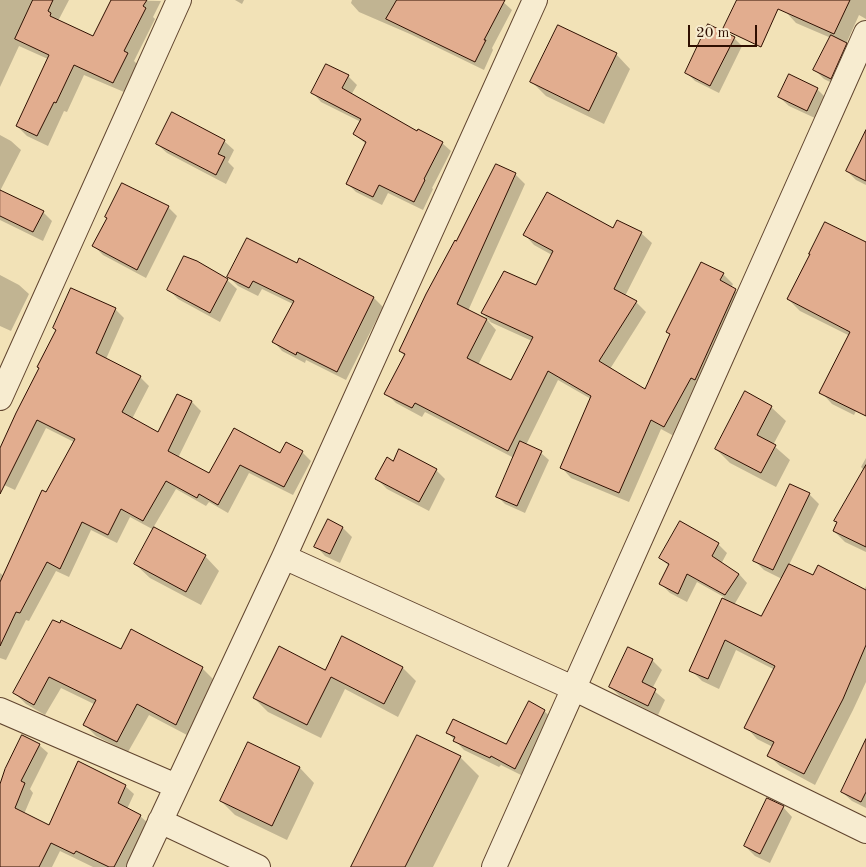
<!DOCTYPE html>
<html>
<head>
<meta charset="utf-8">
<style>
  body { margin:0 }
  #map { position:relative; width:866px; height:867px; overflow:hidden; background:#f2e2b7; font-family:"Old Standard TT",serif }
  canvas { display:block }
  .scale { position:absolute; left:688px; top:25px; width:69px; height:22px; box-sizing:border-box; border:2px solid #2f0f01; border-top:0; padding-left:6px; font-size:15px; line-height:18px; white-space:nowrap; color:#2f0f01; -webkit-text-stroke:4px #f7ecd0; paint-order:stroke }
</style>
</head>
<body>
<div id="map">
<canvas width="866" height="867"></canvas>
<div class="scale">20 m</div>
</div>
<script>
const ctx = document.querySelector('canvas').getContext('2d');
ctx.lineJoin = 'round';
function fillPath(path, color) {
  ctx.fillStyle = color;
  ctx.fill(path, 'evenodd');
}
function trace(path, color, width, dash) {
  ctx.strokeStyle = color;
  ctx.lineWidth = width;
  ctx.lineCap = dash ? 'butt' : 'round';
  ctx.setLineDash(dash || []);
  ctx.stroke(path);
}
fillPath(new Path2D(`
  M0,0H69L58,21L94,38L113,0L161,1L153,17L155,19L134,61L137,64L124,92L84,75L67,112L64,111L48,146L27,136L17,126L48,59L19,46L0,87Z
  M235,0H244L242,4Z
  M352,0H501L512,10L492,48L493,50L484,70L410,34L359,12L351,3Z
  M791,0H866V19L859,15L846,44L856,53L840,87L824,79L815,70L831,38L796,23L785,11Z
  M734,38L742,46L719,93L695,81L687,73Z
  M616,54L630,69L604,124L546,96L532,82Z
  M348,76L357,85L351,95L417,133L442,143L451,151L432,188L433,189L423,210L388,193L382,205L356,192L347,183L366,144L354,134L361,122L321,102L313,93Z
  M817,89L826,98L817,119L789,106L779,97Z
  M866,129V185L856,180L847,171L865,134L864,133Z
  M0,135L11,141L21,150L0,191Z
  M224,141L234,150L228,162L234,168L226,184L167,153L157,144Z
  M515,174L525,184L468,311L491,322L482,313L537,287L552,255L534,245L525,235L614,230L618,222L642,234L652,243L625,296L636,302L646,312L610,369L645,390L671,335L667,332L723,274L733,284L731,288L746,300L674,436L661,429L629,502L571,478L562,468L591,399L558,380L526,445L541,453L549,460L525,513L505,504L497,496L514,458L425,412L422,417L396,403L386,393L405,356L400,351L457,243ZM488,321L532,341L511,382L478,365L496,330Z
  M0,191L43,212L52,221L43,241L0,220Z
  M168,207L177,216L146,278L103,255L94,246Z
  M866,243V391L854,415L832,404L821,392L850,336L800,311L788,299Z
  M300,260L374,298L383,307L346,380L306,360L305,363L282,351L274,342L293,304L262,289L258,296L238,286L229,277L298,265Z
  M0,275L19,285L29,294L11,331L0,326Z
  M227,280L237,289L220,322L178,299L169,290Z
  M115,309L124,318L106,359L140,377L149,386L132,419L159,434L177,396L192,402L201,411L178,458L210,475L234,429L281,454L302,452L311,461L293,495L249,473L228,513L209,502L206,506L176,489L153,528L205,556L219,571L201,605L150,578L135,564L154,530L130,517L117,543L91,530L69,577L56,571L29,621L26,620L6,660L0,658V573L4,576L74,442L46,428L15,490L0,483V450L40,369L57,331L54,328Z
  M771,407L786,421L773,445L790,460L776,487L730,463L716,449Z
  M866,458V552L845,542L834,531L864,470L861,467Z
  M394,462L436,470L445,479L429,511L387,489L377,479Z
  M809,494L819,504L789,565L813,577L864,590L866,586V682L853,710L815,785L780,766L768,755L773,747L757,739L746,727L775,670L736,650L719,689L702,681L691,670L724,597L697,582L687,602L670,593L661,584L669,566L660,558L681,523L718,544L727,553L721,564L739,574L747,583L734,605L762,618L782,579L764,570L755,561Z
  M343,528L352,537L340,563L325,556L316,546Z
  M54,621L121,651L202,668L213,679L187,735L149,715L128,752L96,736L85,725L96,705L61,688L45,715L26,704L15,693Z
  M652,660L662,670L652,689L665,700L658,715L620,696L610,687Z
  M403,668L416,681L398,717L345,689L321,738L268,712L254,698L325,672Z
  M544,711L554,720L525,777L501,765L499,767L464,750L447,732L507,746Z
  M866,742V808L852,801L842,792Z
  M248,744L300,768L314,783L287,840L235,815L221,801Z
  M39,745L48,753L30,789L33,793L24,814L49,826L125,786L134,794L127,809L140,816L149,824L127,867H93L60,851L52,867H0V786Z
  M460,757L479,776L433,867H352Z
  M783,807L792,817L770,863L755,856L745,846Z`), '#0003');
const building = new Path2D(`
  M33,0H53L48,11L51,13L50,16L93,36L111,0H147L143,6L146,8L124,51L128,53L113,83L74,65L56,103L54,102L37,136L16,126L49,55L15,39Z
  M397,0H505L484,40H486L475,62L386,19Z
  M737,0H850L834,34L778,9L761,47L723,29Z
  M708,24L735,37L710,86L685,73Z
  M558,25L617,53L589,111L530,82Z
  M831,35L847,43L831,79L813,70Z
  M326,64L349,75L342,88L417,131L418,129L443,142L424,179L425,180L414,202L379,185L373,197L346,184L366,142L353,134L361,119L311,93Z
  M789,74L818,88L807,111L778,97Z
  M172,112L225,140L218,154L225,157L216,175L156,144Z
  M866,130V181L846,171Z
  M496,164L516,173L457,304L487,319L467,358L511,380L533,337L481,313L504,271L536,285L553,251L523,235L547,192L613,228L617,220L642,232L614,289L637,301L599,361L645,389L670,334L666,332L701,262L724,273L720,280L736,289L695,380L691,378L664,427L651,420L619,493L560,468L591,396L548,371L508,451L415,403L412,408L384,394L405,354L399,351L426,294L455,240L456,241Z
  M122,183L169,206L137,270L92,246L107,218L105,217Z
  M0,190L44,211L33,232L0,216Z
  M825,222L866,242V416L819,393L850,332L787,299L810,254H809Z
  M247,238L297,263L299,258L374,297L337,372L297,352L296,355L272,342L294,301L253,281L249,288L227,277Z
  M184,256L197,261L228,279L210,313L167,290Z
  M71,288L116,308L96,353L141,376L122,412L158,432L177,394L192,401L168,451L209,473L234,428L280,453L286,442L303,451L284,487L240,465L218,505L199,494L197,498L166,481L143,521L121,509L108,535L82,522L60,569L47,562L20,613L16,612L0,646V582L42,490L46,492L75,439L37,420L0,494V448L16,413L39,368L37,367L56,330L53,328Z
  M745,391L772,406L757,435L776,445L761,473L715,449Z
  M520,441L542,451L517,506L496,497Z
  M399,449L437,469L419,502L375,479L387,457L393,461Z
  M866,465V547L833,531L837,522L834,521Z
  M790,484L810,493L773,570L753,561Z
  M328,519L343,527L330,554L314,547Z
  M680,521L719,543L712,556L739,574L725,595L687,574L678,594L659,584L669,564L659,558Z
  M154,527L206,555L186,592L134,564Z
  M789,564L813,575L818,565L866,590V645L843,699L804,774L767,756L774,742L744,728L775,666L725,640L708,679L689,671L722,598L761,616Z
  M53,620L60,623L61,620L121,649L131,629L203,667L176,725L137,704L117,742L83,725L96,700L49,677L34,705L13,693Z
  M342,636L403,667L384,704L331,677L307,725L253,698L279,646L325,670Z
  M628,647L653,659L642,682L656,689L648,706L609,687Z
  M529,701L545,710L515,769L491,756L490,758L453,741L455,737L446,733L453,719L506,744Z
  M22,735L40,744L21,781L25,783L15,808L49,825L78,761L126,785L118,803L141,815L114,867H109L76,851L74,854L51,843L39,867H0V784L5,769Z
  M417,735L461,756L405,867H351Z
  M866,739V792L861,802L841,792Z
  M248,742L300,767L272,826L220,801Z
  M767,798L784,806L760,854L744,846Z`);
fillPath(building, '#e2ad8f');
trace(building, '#2f0f01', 1);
const street = new Path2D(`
  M0,398L179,0
  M284,557L573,688L866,831
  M0,710L176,786
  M160,821L258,867
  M139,867L284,557L535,0
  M494,867L866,33`);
trace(street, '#60442e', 26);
trace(street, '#f7ecd0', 24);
</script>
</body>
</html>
